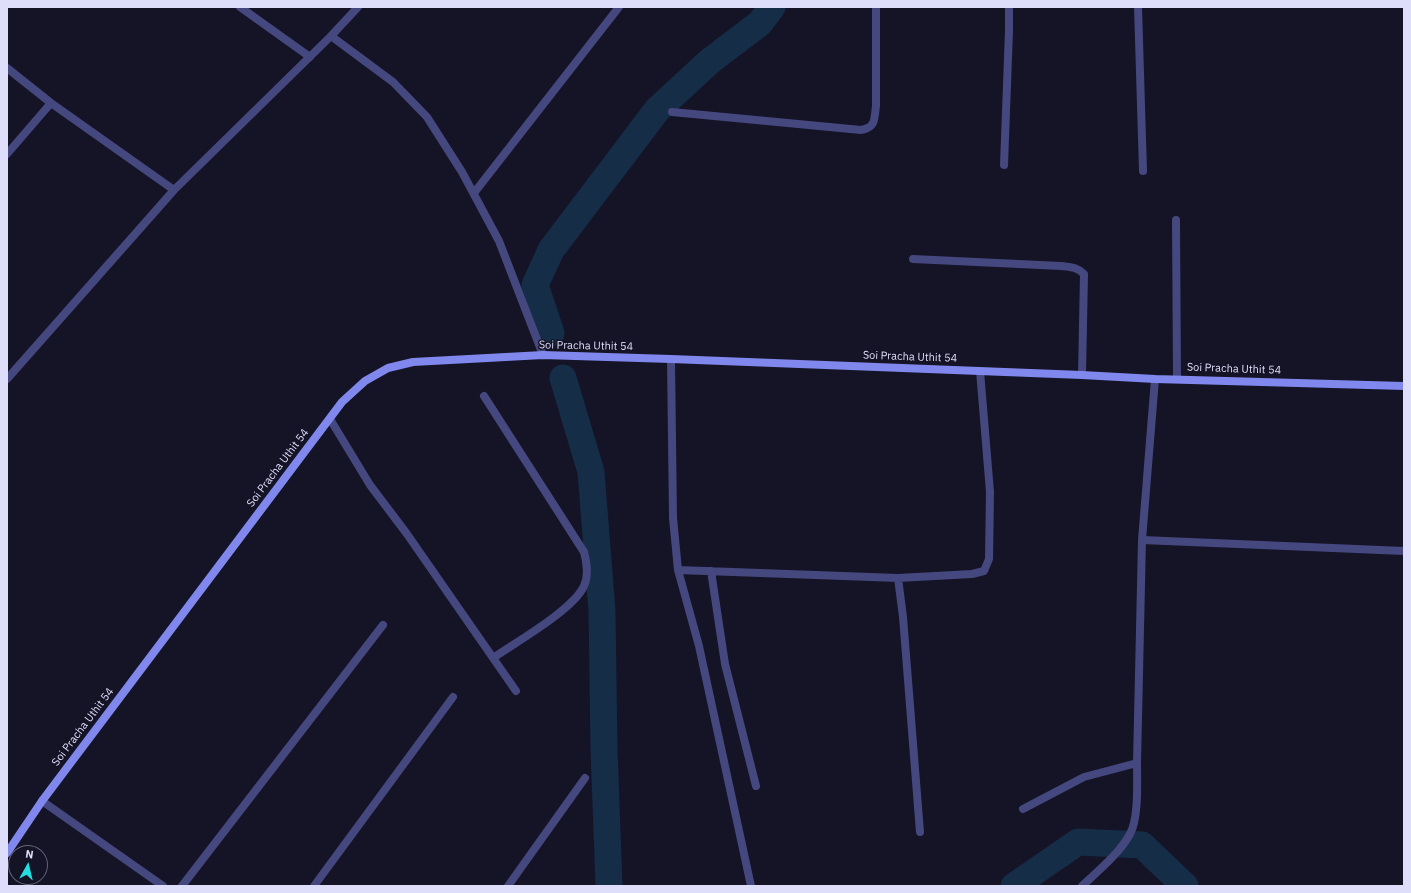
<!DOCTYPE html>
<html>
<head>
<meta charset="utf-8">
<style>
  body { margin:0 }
  #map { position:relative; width:1411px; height:893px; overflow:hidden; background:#151326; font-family:"IBM Plex Sans",sans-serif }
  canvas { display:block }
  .frame { position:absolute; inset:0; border:8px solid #deddfa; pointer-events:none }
  .north { position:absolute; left:8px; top:845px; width:40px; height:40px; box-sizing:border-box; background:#151326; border:1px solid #65647b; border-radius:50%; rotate:8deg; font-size:11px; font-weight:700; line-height:16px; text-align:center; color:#deddfa }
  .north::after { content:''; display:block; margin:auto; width:14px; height:18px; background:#24dde0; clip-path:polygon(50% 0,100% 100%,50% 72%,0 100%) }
</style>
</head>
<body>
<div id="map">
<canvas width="1411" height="893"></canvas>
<div class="frame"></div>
<div class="north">N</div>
</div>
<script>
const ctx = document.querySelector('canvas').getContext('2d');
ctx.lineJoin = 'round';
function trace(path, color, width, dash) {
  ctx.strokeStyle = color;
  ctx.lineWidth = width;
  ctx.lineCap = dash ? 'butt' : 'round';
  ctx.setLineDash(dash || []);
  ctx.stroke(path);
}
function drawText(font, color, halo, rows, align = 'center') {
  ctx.font = font + ' "IBM Plex Sans",sans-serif';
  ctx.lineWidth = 3;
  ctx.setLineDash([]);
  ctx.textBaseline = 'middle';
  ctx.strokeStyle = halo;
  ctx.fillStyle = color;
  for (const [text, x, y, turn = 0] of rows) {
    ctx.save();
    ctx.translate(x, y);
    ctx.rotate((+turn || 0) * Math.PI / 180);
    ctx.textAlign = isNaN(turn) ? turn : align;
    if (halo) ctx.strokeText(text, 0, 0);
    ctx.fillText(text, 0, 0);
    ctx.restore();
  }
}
trace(new Path2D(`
  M551,333L535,285L551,250L657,110L710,61L760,23L772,7
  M563,378L591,472L602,611L604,750L609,886
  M1014,886L1078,842L1142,845L1185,886`), '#162d47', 27);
trace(new Path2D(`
  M240,7L310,57
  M1138,7L1143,171
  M331,36L393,82L427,117L462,172L499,241L543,355
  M7,68L51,103L174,190
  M672,112L861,130C876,127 874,120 876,106V7
  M7,154L51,103
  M1004,165L1009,31V7
  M474,193L619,7
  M1176,220L1177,379
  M913,259L1061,266C1071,267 1077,267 1084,274L1082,375
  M671,359L673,518L678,570L699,646L751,886
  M7,379L174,190L331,36L358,7
  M484,396L584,552C587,563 589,575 584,586C573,610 516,642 493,658
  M330,419L370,485L407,534L516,691
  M1142,540L1404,551
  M678,570L898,578L903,617L920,832
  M711,571L725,664L756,786
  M898,578L972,574L984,571L989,559L990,492L980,371
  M42,801L163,886
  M1023,809L1084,777L1137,763
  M182,886L383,625
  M314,886L453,697
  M508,886L585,778
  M1082,886C1098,871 1119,854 1130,834C1139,818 1137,781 1137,763L1142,540L1155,379`), '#45477f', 8);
trace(new Path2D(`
  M7,853L42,801L342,402L365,381L388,368L413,362L543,355L671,359L1082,375L1155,379L1404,386`), '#8188ed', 8);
drawText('11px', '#deddfa', '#151326', [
  ["Soi Pracha Uthit 54",586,346,1],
  ["Soi Pracha Uthit 54",910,357,2],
  ["Soi Pracha Uthit 54",1234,369,2],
  ["Soi Pracha Uthit 54",278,468,-53],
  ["Soi Pracha Uthit 54",83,727,-53]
]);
</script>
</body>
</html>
